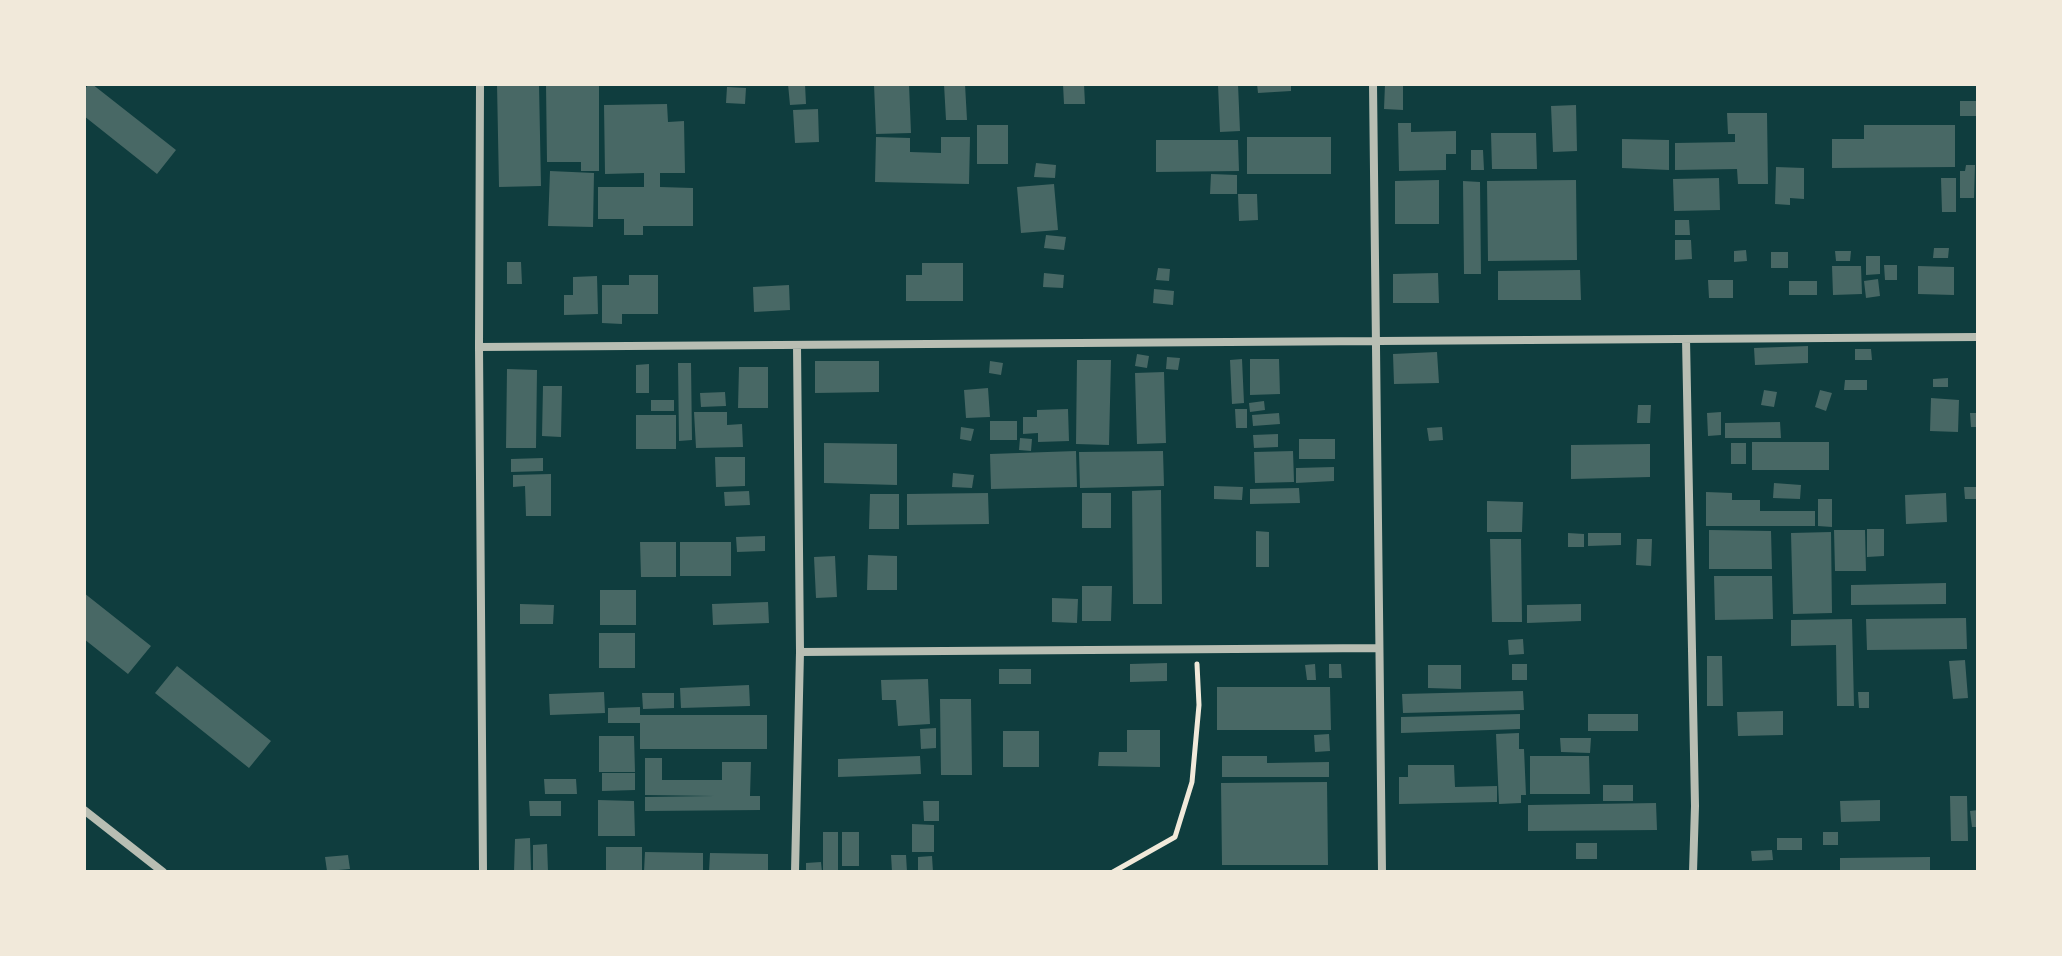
<!DOCTYPE html>
<html>
<head>
<meta charset="utf-8">
<style>
  body { margin:0 }
  #map { position:relative; width:2062px; height:956px; overflow:hidden; background:#0f3d3e; font-family:Jost,sans-serif }
  canvas { display:block }
  .frame { position:absolute; inset:0; border:86px solid #f1e9da; pointer-events:none }
</style>
</head>
<body>
<div id="map">
<canvas width="2062" height="956"></canvas>
<div class="frame"></div>
</div>
<script>
const ctx = document.querySelector('canvas').getContext('2d');
ctx.lineJoin = 'round';
function fillPath(path, color) {
  ctx.fillStyle = color;
  ctx.fill(path, 'evenodd');
}
function trace(path, color, width, dash) {
  ctx.strokeStyle = color;
  ctx.lineWidth = width;
  ctx.lineCap = dash ? 'butt' : 'round';
  ctx.setLineDash(dash || []);
  ctx.stroke(path);
}
fillPath(new Path2D(`
  M89,84H92L176,150L157,174L84,116V90Z
  M497,84H539L541,186L499,187Z
  M546,84H599V171H581V162H547Z
  M788,84H805L806,104L790,105Z
  M874,84H909L911,133L876,134Z
  M944,84H965L967,120H946Z
  M1063,84H1084L1085,104H1064Z
  M1218,84H1238L1240,131L1220,132Z
  M1257,84H1291V91L1258,93Z
  M1385,84H1403V110L1384,109Z
  M727,87L746,88L745,104L726,103Z
  M1960,101H1978V116H1960Z
  M667,104L668,122L684,121L685,173H660V187L693,188V226H643V235H624V219H598V187H644V173L605,174L604,105Z
  M1576,105L1577,151L1553,152L1551,106Z
  M818,109L819,142L795,143L793,110Z
  M1727,113H1767L1768,184H1738L1737,169L1675,170V143L1735,142V134H1728Z
  M1398,123H1411V132L1456,131V154H1446V170L1399,171Z
  M977,125H1008V164H977Z
  M1864,125H1955V167L1832,168V139H1864Z
  M1491,133H1536L1537,169H1492Z
  M876,137L910,138V152L941,153V137H970L969,184L875,182Z
  M1247,137H1331V174H1247Z
  M1622,139L1669,140V170L1622,168Z
  M1156,140H1238L1239,171L1156,172Z
  M1471,150H1483L1484,170H1471Z
  M1036,163L1056,165L1055,178L1034,177Z
  M1966,165H1975L1974,198H1960V171H1965Z
  M1776,167L1804,168V199L1790,198V205L1775,204Z
  M550,171L594,173L593,227L548,226Z
  M1211,174L1237,175V194H1210Z
  M1719,178L1720,210L1674,211L1673,179Z
  M1941,178H1956V212H1942Z
  M1439,180V224H1395V181Z
  M1576,180L1577,260L1488,261L1487,181Z
  M1463,181L1480,182L1481,274H1464Z
  M1054,184L1058,230L1021,233L1017,187Z
  M1238,194H1257L1258,220L1239,221Z
  M1675,220H1689L1690,235H1675Z
  M1046,235L1066,237L1064,250L1044,248Z
  M1675,240H1691L1692,259L1675,260Z
  M1934,248H1949L1948,258H1933Z
  M1746,250L1747,261L1734,262V251Z
  M1835,251H1851L1850,261H1836Z
  M1771,252H1788V268H1771Z
  M1866,256H1880V274L1866,275Z
  M507,262H521L522,284H507Z
  M922,263H963V301H906V275H922Z
  M1884,265H1897V280H1885Z
  M1832,266H1861L1862,294L1833,295Z
  M1918,266L1954,267V295L1918,294Z
  M1158,268L1170,269L1169,281L1156,280Z
  M1580,270L1581,300H1498V271Z
  M1044,273L1064,275L1063,288L1043,287Z
  M1438,273L1439,303H1393V274Z
  M629,275H658V314H622V324L602,323V285H629Z
  M597,276L598,314L564,315V295H573V277Z
  M1878,279L1880,296L1866,298L1864,281Z
  M1708,280H1733V298H1709Z
  M1789,281H1817V295H1789Z
  M789,285L790,310L754,312L753,287Z
  M1154,289L1174,291L1173,305L1153,303Z
  M1808,346V363L1755,365L1754,348Z
  M1855,349H1871L1872,360H1855Z
  M1437,352L1439,383L1394,384L1393,354Z
  M1137,354L1149,356L1147,368L1135,366Z
  M1167,357L1180,358L1178,370L1166,369Z
  M1242,359L1244,403L1232,404L1230,360Z
  M1250,359H1279L1280,394L1250,395Z
  M1077,360H1111L1109,445L1076,444Z
  M815,361H879V392L815,393Z
  M990,361L1003,363L1001,375L989,373Z
  M678,363H691L692,440L679,441Z
  M649,364V393H636V365Z
  M739,367H768V408H738Z
  M507,369L537,370L536,448H506Z
  M1164,372L1166,443L1137,444L1135,373Z
  M1948,378V387H1933V379Z
  M1845,380H1867V390H1844Z
  M543,386H562L561,437L542,436Z
  M988,388L990,417L966,418L964,390Z
  M1764,390L1777,392L1774,407L1761,405Z
  M1820,390L1832,393L1826,411L1815,407Z
  M725,392L726,406L701,407L700,393Z
  M1931,398L1959,400L1958,432L1930,431Z
  M651,400H674V411H651Z
  M1264,401L1265,410L1250,412L1249,403Z
  M1638,405H1651L1650,423H1637Z
  M1068,409L1069,441L1038,442V433L1023,434V417H1037V410Z
  M1235,409H1247V428H1236Z
  M694,412H727V425L742,424L743,447L696,448Z
  M1721,412V435L1708,436L1707,413Z
  M1279,413L1280,424L1253,426L1252,415Z
  M1970,413H1978V427H1971Z
  M636,415H676V449H636Z
  M990,421H1017V440H990Z
  M1780,422L1781,438H1725V423Z
  M961,427L974,429L971,441L960,439Z
  M1442,427L1443,440L1429,441L1427,428Z
  M1278,434V447L1254,448L1253,435Z
  M1020,438L1032,439L1031,451L1019,450Z
  M1299,439H1335V459H1299Z
  M1752,442H1829V470H1752Z
  M824,443L897,444V485L824,483Z
  M1731,443H1746V464H1731Z
  M1650,444V477L1571,479V445Z
  M1076,451L1077,487L991,489L990,454Z
  M1163,451L1164,486L1080,488L1079,452Z
  M1293,451L1294,482L1255,483L1254,452Z
  M715,457H745V486L716,487Z
  M543,458V471L511,472V459Z
  M1334,467V481L1296,483V468Z
  M953,473L974,475L972,488L952,487Z
  M551,474V516H526L525,486L513,487V475Z
  M1774,483L1801,485L1800,499L1773,498Z
  M1214,486L1243,487L1242,500L1214,499Z
  M1964,487H1976V499H1965Z
  M1299,488L1300,503L1250,504V489Z
  M1161,490L1162,604H1133L1132,491Z
  M749,491L750,505L725,506L724,492Z
  M1706,492L1732,493V500H1760V511H1815V526H1706Z
  M988,493L989,524L907,525V494Z
  M1082,493H1111V528H1082Z
  M1946,493L1947,522L1906,524L1905,495Z
  M870,494H899V529H869Z
  M1818,499H1832V527L1818,526Z
  M1487,501L1523,502L1522,532H1487Z
  M1867,529H1884V556L1867,557Z
  M1709,530L1771,531L1772,569H1709Z
  M1834,530H1865L1866,571H1835Z
  M1256,531L1269,532V567H1256Z
  M1831,532L1832,613L1793,614L1791,533Z
  M1568,533L1584,534V547H1568Z
  M1588,533H1621V545L1588,546Z
  M765,536V551L737,552L736,537Z
  M1490,539H1521L1522,622H1492Z
  M1637,539H1652L1651,566L1636,565Z
  M640,542H676V577H641Z
  M680,542H731V576H680Z
  M868,555L897,556V590H867Z
  M835,556L837,597L816,598L814,557Z
  M1714,576H1772L1773,619L1715,620Z
  M1946,583V604L1851,605V585Z
  M1082,586H1112L1111,621H1082Z
  M600,590H636V625H600Z
  M84,593L151,646L128,674L84,639Z
  M1052,598L1078,599L1077,623L1052,622Z
  M768,602L769,623L713,625L712,604Z
  M520,604L554,605L553,624H520Z
  M1581,604V621L1527,623V605Z
  M1966,618L1967,649L1867,650L1866,619Z
  M1852,619L1854,706H1837L1836,645L1791,646V620Z
  M599,633H635V668H599Z
  M1523,639L1524,654L1509,655L1508,640Z
  M1707,656H1722L1723,706H1707Z
  M1965,660L1968,698L1953,699L1949,661Z
  M1167,663V681L1130,682V664Z
  M1315,664L1316,680H1307L1305,665Z
  M1329,664H1341L1342,678H1329Z
  M1512,664H1527V680H1512Z
  M1428,665H1461V689L1428,688Z
  M177,666L271,741L249,768L155,693Z
  M999,669H1031V684H999Z
  M928,679L930,724L898,726L896,700H882L881,680Z
  M749,685L750,706L681,708L680,688Z
  M1217,687H1330L1331,730H1217Z
  M1523,691L1524,710L1403,713L1402,694Z
  M604,692L605,713L550,715L549,694Z
  M1858,692H1869V708H1859Z
  M642,693H674V708L643,709Z
  M940,699H971L972,775H941Z
  M640,707V715H767V749H640V723H608V708Z
  M1783,711V735L1738,736L1737,712Z
  M1520,714V729L1401,733V717Z
  M1588,714H1638V731H1588Z
  M936,728V748L921,749L920,729Z
  M1127,730H1160V767L1098,766L1099,752H1127Z
  M1003,731H1039V767H1003Z
  M1519,733V749H1524L1526,795H1521V803L1499,804L1496,734Z
  M1329,734L1330,751L1315,752L1314,735Z
  M599,736H634L635,772H599Z
  M1560,738H1591L1590,753L1561,752Z
  M920,756L921,774L838,777V759Z
  M1222,756H1267V763L1329,762V777H1222Z
  M1530,756H1589L1590,794H1530Z
  M645,758H662V780H722V762H751L750,796H760V810L645,811V797L714,796L645,795Z
  M1408,765H1454L1455,787L1497,786V802L1399,804V777H1408Z
  M602,773H635V790L602,791Z
  M544,779H576L577,794H545Z
  M1327,782L1328,865H1222L1221,783Z
  M1603,785H1633V801H1603Z
  M1950,796H1967L1968,841H1951Z
  M598,800L634,801L635,836H598Z
  M1880,800V821L1841,822L1840,801Z
  M529,801H561V816H530Z
  M923,801H939V821H924Z
  M1656,803L1657,830L1528,831V805Z
  M1978,810V827H1972L1970,811Z
  M912,824L934,825V852H912Z
  M823,832H838V872H823Z
  M842,832H859V866H842Z
  M1823,832H1838V845H1823Z
  M530,838L531,872H514L515,839Z
  M1777,838H1802V850H1777Z
  M1576,843H1597V859H1576Z
  M547,844L548,872H533V845Z
  M606,847H642V872H606Z
  M1772,850L1773,860L1752,861L1751,851Z
  M645,852L703,853V872H644Z
  M710,853L768,854V872H709Z
  M348,855L350,869L327,871L325,857Z
  M891,855H906L907,872H892Z
  M932,856L933,872H918V857Z
  M1930,857V872H1840V858Z
  M821,862L822,872H806V863Z`), '#486865');
trace(new Path2D(`
  M1113,872L1175,837L1192,782L1199,705L1197,664`), '#f1e9da', 5);
trace(new Path2D(`
  M480,84L479,347L483,872
  M1373,84L1382,872
  M1686,339L1695,806L1693,872
  M479,347L1978,337
  M800,652L1379,648
  M84,810L163,872
  M795,872L800,652L797,345`), '#b8beb3', 8);
</script>
</body>
</html>
